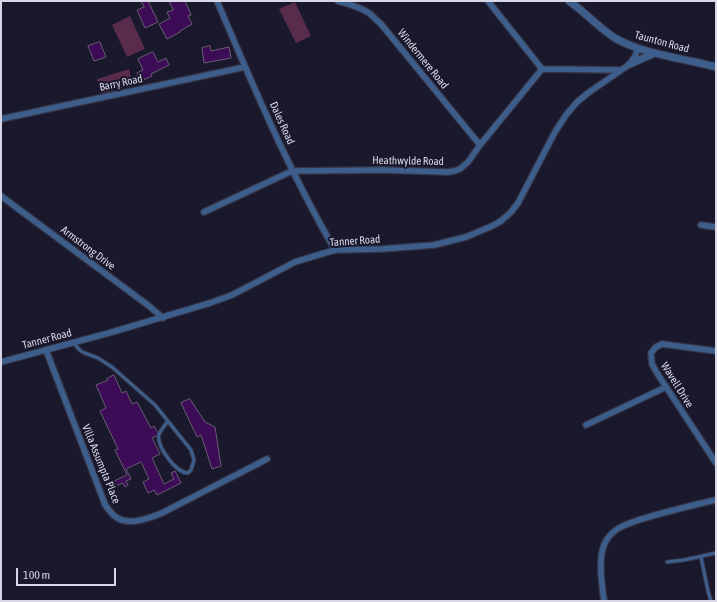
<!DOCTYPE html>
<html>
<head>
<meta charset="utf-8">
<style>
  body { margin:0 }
  #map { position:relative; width:717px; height:602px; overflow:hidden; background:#19182c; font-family:"Asap Condensed",sans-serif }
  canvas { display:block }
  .frame { position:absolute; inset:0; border:2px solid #d7d7e5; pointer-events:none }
  .scale { position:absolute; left:16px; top:568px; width:100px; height:18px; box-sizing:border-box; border:2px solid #d7d7e5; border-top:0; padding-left:5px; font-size:12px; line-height:14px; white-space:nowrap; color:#d7d7e5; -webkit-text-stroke:3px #19182c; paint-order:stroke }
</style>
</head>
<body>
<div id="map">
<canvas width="717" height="602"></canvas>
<div class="frame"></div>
<div class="scale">100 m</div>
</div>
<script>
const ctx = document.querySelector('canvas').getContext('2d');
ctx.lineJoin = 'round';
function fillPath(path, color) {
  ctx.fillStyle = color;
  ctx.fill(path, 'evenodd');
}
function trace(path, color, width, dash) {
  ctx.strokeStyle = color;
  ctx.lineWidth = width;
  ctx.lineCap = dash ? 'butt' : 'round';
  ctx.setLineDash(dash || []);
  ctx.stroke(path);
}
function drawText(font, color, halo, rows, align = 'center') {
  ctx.font = font + ' "Asap Condensed",sans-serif';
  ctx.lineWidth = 4;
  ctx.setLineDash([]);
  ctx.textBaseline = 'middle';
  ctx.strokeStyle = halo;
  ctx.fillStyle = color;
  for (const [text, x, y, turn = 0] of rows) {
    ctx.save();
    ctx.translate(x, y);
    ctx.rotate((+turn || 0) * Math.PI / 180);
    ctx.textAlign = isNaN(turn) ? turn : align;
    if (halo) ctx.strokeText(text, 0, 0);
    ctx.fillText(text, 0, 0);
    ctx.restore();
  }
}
fillPath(new Path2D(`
  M295,2L311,36L296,43L279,9Z
  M130,16L145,49L127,57L112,25Z
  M129,69L133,84L102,94L97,79Z`), '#592c4c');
const building = new Path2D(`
  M141,1H148L158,22L145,28L137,10L144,7Z
  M169,1H185L191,15L188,16L192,24L180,31V32L167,39L159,24L170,18L167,12L173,10Z
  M100,42L106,57L94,61L88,46Z
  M210,46L211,51L229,47L231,58L204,63L202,48Z
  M153,52L158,62L166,58L169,65L151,74L152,76L141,81L137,73L143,70L138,59Z
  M114,375L122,393L126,391L132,404L137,402L151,428L154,426L159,435L152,438L160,454L152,458L164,484L174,479L171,473L175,471L181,483L157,495L154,490L148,493L143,482L149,479L141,462L126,469L131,479L126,481L128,485L125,487L123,483L116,486L114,481L127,475L115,450L118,449L100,411L106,408L96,385L108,380L107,379Z
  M190,399L205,422L215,427L221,466L212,469L201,435L197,437L181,403Z`);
fillPath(building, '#3d0c56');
trace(building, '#6a5d73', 1);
const service = new Path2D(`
  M75,343C78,353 89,354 98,358C103,361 107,364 112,367L155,405L191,450L194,460L191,470L188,473C176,473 156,446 159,434C161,430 165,425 168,421
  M701,557L708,591L711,601
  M667,562L684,560L716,553`);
const minor = new Path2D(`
  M217,1C253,86 289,171 335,250
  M338,1C349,4 360,7 369,13C373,16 377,21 381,24L480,145
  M488,1L542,69
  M1,119L245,67
  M1,196L149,306L163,318
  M204,212L292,171L383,170L448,172L454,171L460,169L468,162L480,145L542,69L621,70
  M701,225L716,227
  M46,350L103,499C104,503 106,507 109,510C122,529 145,520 162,513L267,459
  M716,351L662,344L656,347L651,353L652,364L657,373L716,463
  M1,362L109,333L210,303L232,295L295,262L318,255L335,250L381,249L434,245L466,237L492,226L501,221L511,212L518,203L555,132L566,115L577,102L588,93L630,64L635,56L638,49
  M586,425L666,387
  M604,601C602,584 597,556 606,541C609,536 614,531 619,528C632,521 646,518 659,514C678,509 697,504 716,500`);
const tertiary = new Path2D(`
  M569,1C585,12 598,27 615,38C632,48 651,52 671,57C686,60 701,63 716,67
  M630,64L655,53`);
trace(service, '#343346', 5);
trace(minor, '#343346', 8);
trace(tertiary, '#343346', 9);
trace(service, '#3d5e8b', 3);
trace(minor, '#3d5e8b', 5.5);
trace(tertiary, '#3d5e8b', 7);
drawText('11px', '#d7d7e5', '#19182c', [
  ["Taunton Road",662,42,15],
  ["Windermere Road",423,59,51],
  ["Barry Road",121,83,-12],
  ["Dales Road",282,123,66],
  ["Heathwylde Road",408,161,1],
  ["Tanner Road",355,241,-4],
  ["Armstrong Drive",88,248,37],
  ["Tanner Road",47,339,-15],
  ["Wavell Drive",677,385,58],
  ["Villa Assumpta Place",101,464,68]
]);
</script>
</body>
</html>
